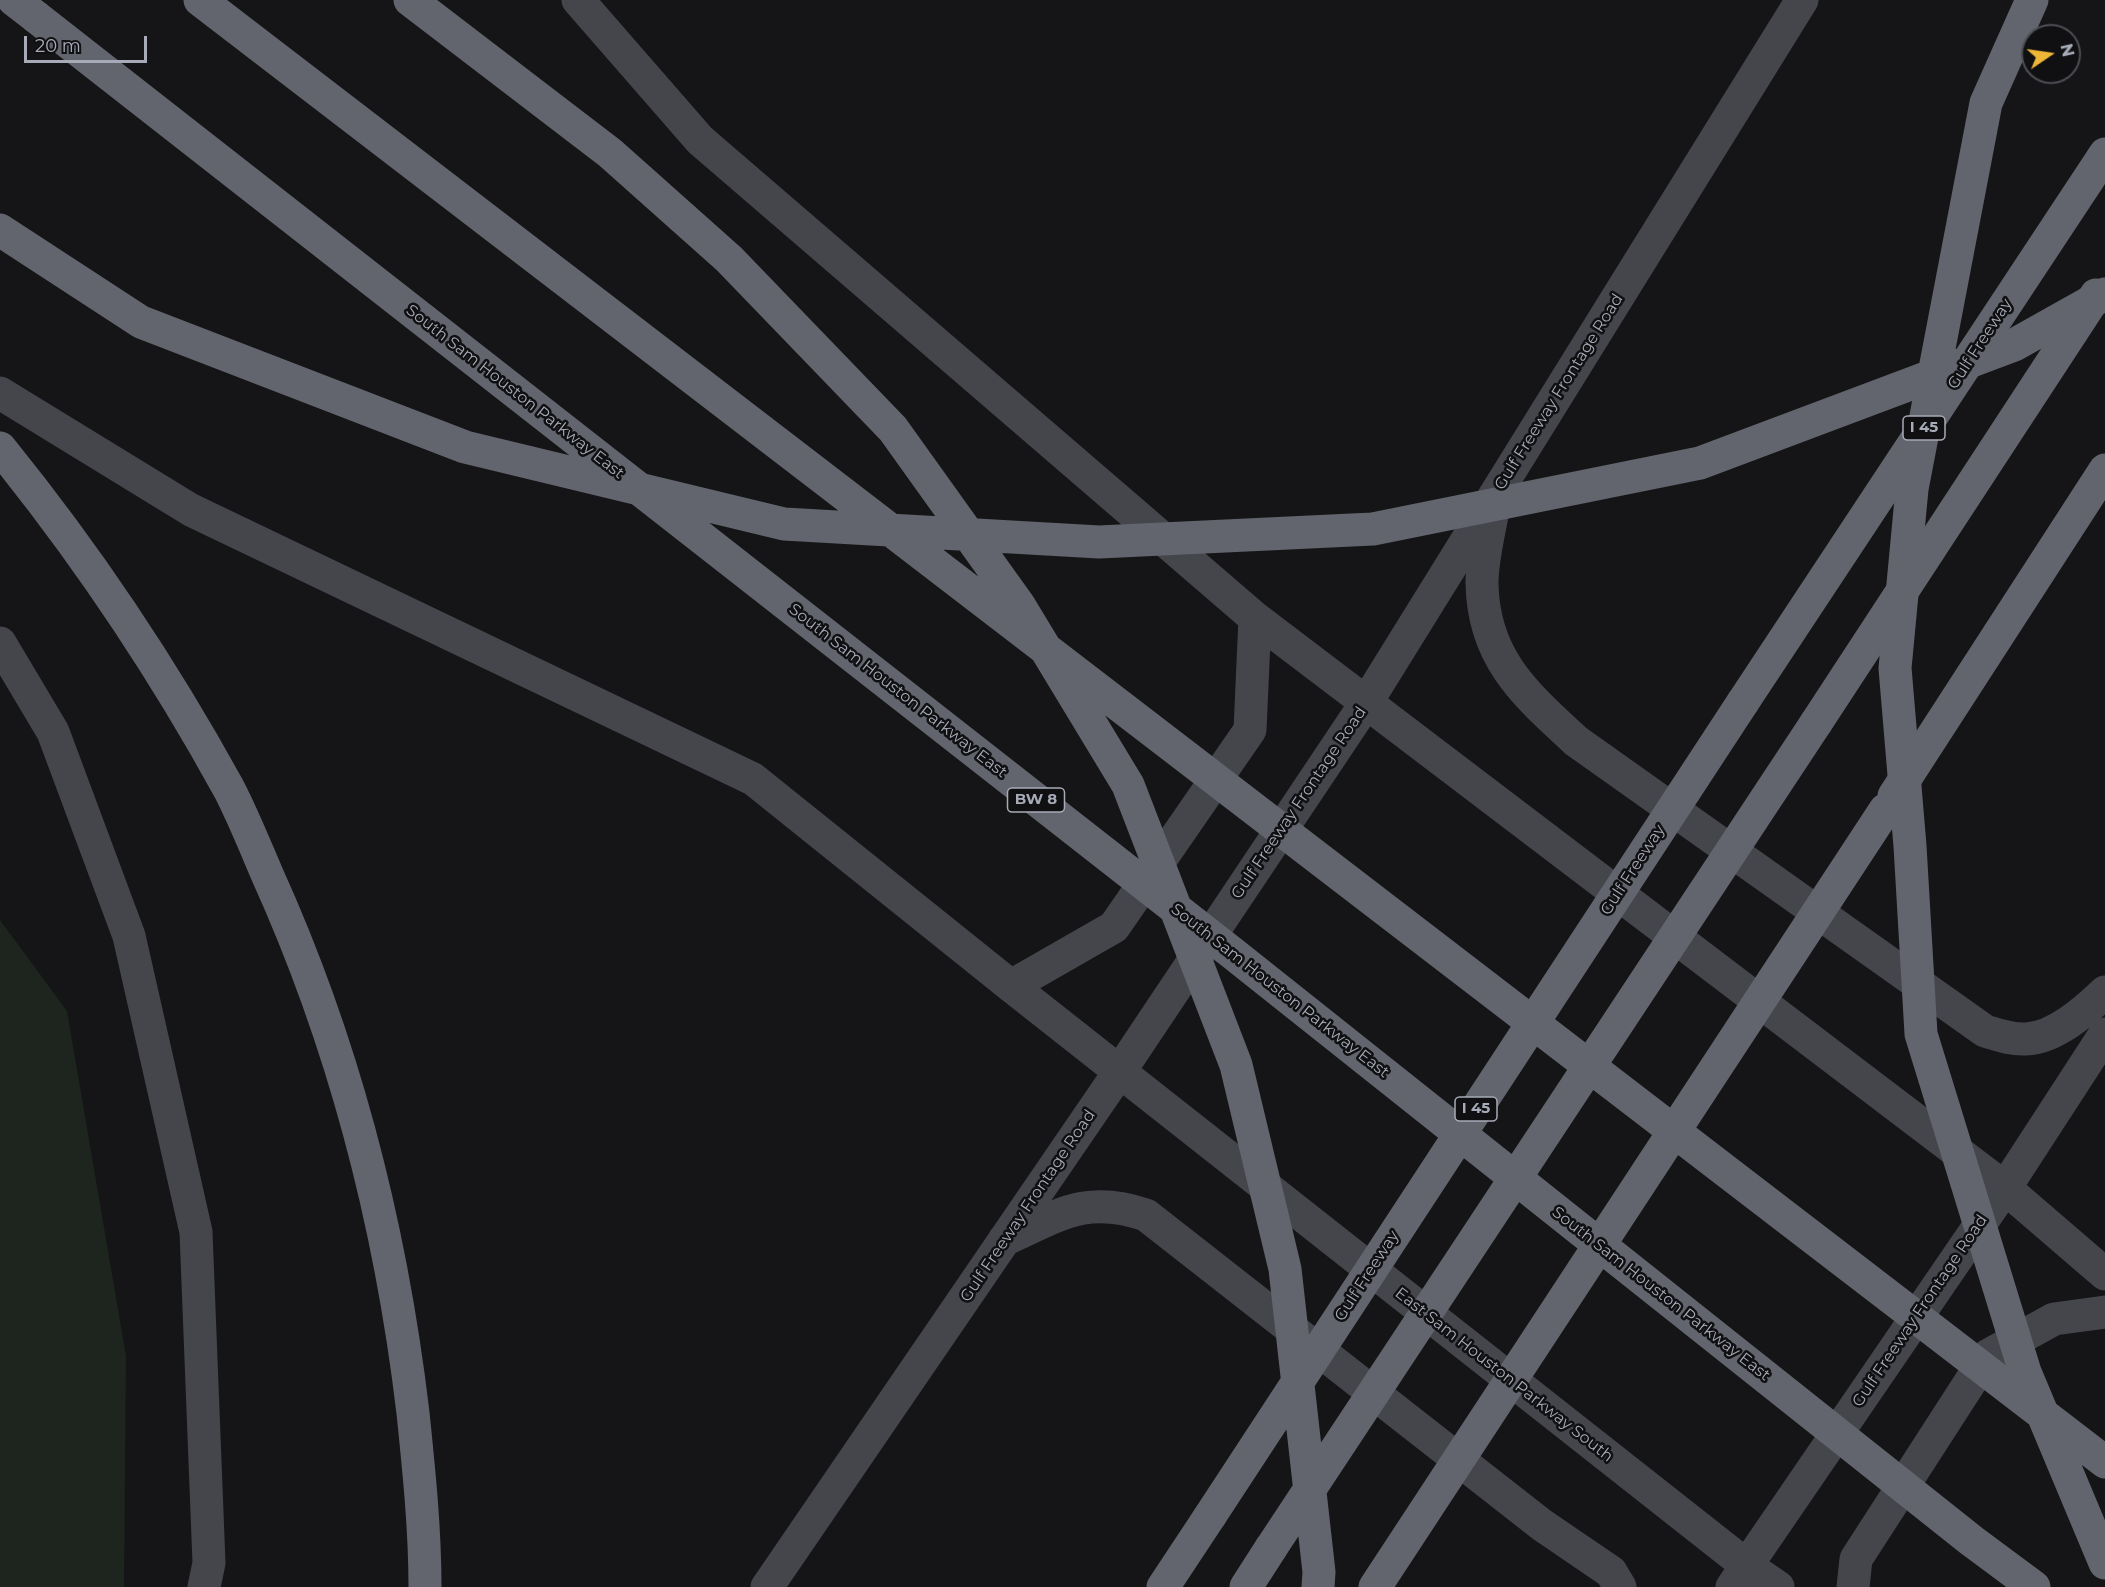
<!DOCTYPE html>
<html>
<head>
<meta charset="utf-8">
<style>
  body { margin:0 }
  #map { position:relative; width:2105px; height:1587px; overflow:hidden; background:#151517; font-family:Montserrat,sans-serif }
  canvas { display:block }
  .north { position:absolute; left:2021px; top:24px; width:60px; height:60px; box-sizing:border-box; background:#101012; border:2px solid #4c4e54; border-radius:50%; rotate:77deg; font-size:16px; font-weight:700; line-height:24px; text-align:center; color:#a7abb7 }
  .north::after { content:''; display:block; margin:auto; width:21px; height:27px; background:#eeb636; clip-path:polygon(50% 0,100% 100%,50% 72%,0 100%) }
  .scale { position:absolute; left:24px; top:36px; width:123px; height:27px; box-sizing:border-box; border:3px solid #a7abb7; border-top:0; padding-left:8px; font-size:18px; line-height:21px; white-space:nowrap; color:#a7abb7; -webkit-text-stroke:4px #101012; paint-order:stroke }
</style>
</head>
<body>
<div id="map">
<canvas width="2105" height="1587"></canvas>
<div class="north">N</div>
<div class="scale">20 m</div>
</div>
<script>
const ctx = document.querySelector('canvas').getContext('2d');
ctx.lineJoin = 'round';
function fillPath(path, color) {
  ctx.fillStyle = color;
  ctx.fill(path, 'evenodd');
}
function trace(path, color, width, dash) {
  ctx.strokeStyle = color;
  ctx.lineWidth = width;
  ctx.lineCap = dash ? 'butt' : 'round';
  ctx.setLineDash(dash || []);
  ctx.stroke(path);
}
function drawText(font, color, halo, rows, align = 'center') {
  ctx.font = font + ' Montserrat,sans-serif';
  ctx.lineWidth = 5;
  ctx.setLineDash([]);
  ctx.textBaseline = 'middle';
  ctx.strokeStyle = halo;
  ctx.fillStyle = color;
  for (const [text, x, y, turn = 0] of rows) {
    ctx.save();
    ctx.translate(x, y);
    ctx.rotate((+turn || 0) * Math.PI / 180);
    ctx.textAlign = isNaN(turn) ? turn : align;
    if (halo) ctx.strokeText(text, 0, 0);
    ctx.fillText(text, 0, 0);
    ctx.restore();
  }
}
fillPath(new Path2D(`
  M0,920L67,1011L126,1356L124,1587H0Z`), '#1d251e');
trace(new Path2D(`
  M578,0L700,140L1255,618L2005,1188L2105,1274
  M0,393L191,510L753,779L1011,986L1746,1565L1778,1587
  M1493,510C1489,533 1482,559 1482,583C1483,658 1525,694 1576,741L1985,1031C1998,1035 2012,1040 2026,1039C2055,1038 2085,1011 2105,992
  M0,643L53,732L129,936L196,1232L209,1563L204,1587
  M1011,986L1114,927L1250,730L1255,618
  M1004,1240C1058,1216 1085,1194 1146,1215L1542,1525L1611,1572L1620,1587
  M767,1587L1120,1071L1366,703L1802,0
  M1732,1587L2005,1188L2105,1034
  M1853,1587L1856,1559L1987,1356L2054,1319L2105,1312`), '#44464c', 33);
trace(new Path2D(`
  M14,0L36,17
  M0,448C86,554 163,669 229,789C243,816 255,846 267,874C345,1046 391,1227 413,1413C419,1471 425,1529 425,1587
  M1743,702L2105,154
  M1816,723L2096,295
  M1894,796L2105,470
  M1163,1587L1210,1516
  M1246,1587L1271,1548`), '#62656d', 33);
trace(new Path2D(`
  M200,0L2105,1462
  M410,0L610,153L729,259L893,429L1019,605L1128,785L1236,1065L1285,1269L1319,1572L1318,1587
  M2032,0L1986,103L1912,489L1895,668L1910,846L1921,1034L2025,1372L2105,1563
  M36,17L1231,952L1972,1541L2034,1587
  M0,230L141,322L465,447L784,524L1099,542L1373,529L1700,463L2014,345L2105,294
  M1210,1516L1743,702
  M1271,1548L1816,723
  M1375,1587L1885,810`), '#62656d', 33);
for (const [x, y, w] of [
  [1924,428,42],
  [1036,800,57],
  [1476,1109,42]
]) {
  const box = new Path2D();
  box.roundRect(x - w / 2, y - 12, w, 24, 4.5);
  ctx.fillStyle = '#101012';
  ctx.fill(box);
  trace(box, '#a7abb7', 1.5);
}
drawText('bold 15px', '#a7abb7', null, [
  ["I 45",1924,428],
  ["BW 8",1036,800],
  ["I 45",1476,1109]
]);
drawText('16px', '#a7abb7', '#101012', [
  ["Gulf Freeway",1980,344,-57],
  ["South Sam Houston Parkway East",515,392,38],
  ["Gulf Freeway Frontage Road",1559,392,-58],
  ["South Sam Houston Parkway East",898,691,38],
  ["Gulf Freeway Frontage Road",1299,803,-56],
  ["Gulf Freeway",1633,870,-57],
  ["South Sam Houston Parkway East",1280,991,38],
  ["Gulf Freeway Frontage Road",1028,1206,-56],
  ["Gulf Freeway",1367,1276,-57],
  ["South Sam Houston Parkway East",1661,1294,38],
  ["Gulf Freeway Frontage Road",1920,1311,-56],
  ["East Sam Houston Parkway South",1504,1375,38]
]);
</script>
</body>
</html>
